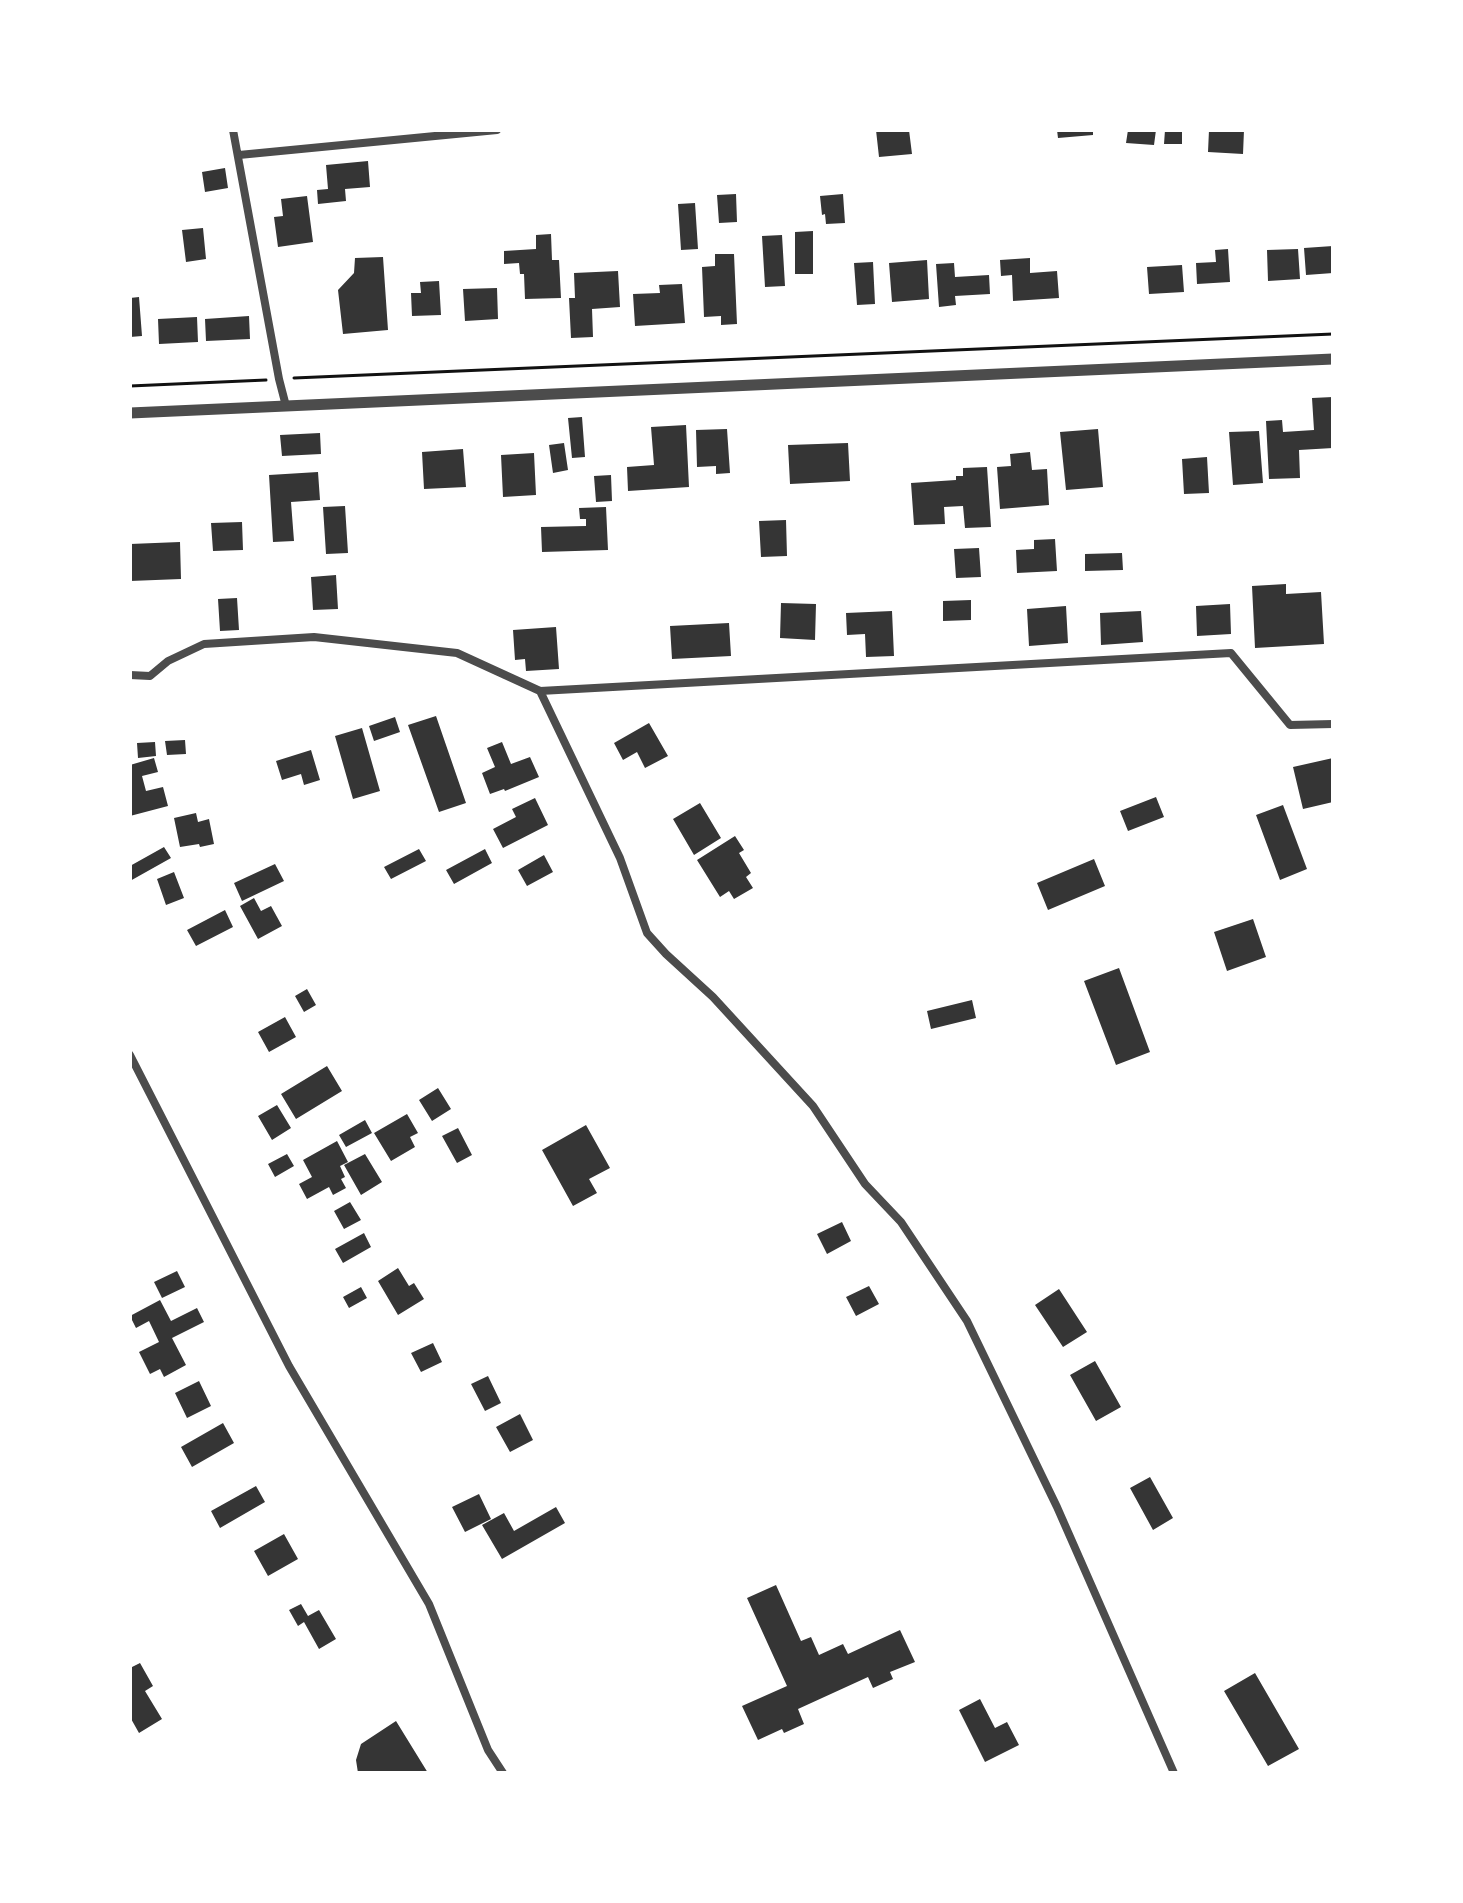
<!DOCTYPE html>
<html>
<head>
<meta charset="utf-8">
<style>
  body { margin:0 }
  #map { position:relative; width:1463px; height:1903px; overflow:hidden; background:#fff; font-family:"Nunito Sans",sans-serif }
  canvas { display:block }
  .frame { position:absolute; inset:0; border:132px solid #fff; pointer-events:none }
</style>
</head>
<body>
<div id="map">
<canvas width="1463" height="1903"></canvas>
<div class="frame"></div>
</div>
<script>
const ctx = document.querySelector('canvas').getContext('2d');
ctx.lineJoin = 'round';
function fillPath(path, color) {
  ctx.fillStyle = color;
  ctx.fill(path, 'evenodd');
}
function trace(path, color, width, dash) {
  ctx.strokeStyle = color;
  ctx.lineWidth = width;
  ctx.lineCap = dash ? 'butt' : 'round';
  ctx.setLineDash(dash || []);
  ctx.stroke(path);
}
fillPath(new Path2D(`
  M876,130H909L912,154L879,157Z
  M1057,130H1093V135L1058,138Z
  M1128,130H1156L1154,145L1126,143Z
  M1165,130H1182V144H1164Z
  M1209,130H1244L1243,154L1208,152Z
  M368,161L370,187L345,189L346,201L318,204L317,190L328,189L326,165Z
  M225,168L228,188L205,192L202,172Z
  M736,194L737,222L719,223L717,195Z
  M843,194L845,223L826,224L825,214L822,215L820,196Z
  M307,196L313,242L278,247L274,217L283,216L281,199Z
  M695,203L698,249L681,250L678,204Z
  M203,228L206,259L186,262L182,230Z
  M813,231V274H795V232Z
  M551,234L552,260H559L561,298L525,299L524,274H520L519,263L504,264V251L536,249V235Z
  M782,235L785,286L765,287L762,236Z
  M1333,246V273L1306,275L1304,248Z
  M1228,249L1230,282L1197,284L1196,263L1216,262L1215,250Z
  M1298,249L1300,279L1268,281L1267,250Z
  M715,254H734L737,324L721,325V316L704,317L702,267L715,266Z
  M383,257L388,330L343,334L338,290L354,273L355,258Z
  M1030,258V273L1057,271L1059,298L1013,301L1012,275L1001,276L1000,260Z
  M927,260L929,299L892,302L889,263Z
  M873,262L875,304L857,305L854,263Z
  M954,263L955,277L989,275L990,294L955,296L956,305L939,307L936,264Z
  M1182,265L1184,292L1149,294L1147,267Z
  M618,271L620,307L592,309L593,337L571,338L569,298H575L574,273Z
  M439,281L441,315L412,316L411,293H421L420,282Z
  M682,284L685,323L635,326L633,294L660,293L659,285Z
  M497,288L498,319L465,321L463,289Z
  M139,297L142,336L130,337V298Z
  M249,316L250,339L206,341L205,319Z
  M197,317L198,342L159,344L158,319Z
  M1333,397V448L1299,450L1300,478L1269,479L1266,421L1282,420L1283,432L1314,430L1312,398Z
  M582,417L585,457L572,458L568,418Z
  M686,425L689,487L628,491L627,467L654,465L651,427Z
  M727,429L730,473L716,474V466L697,467L696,430Z
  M1098,429L1103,487L1066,490L1060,432Z
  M1259,431L1263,483L1233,485L1229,432Z
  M320,433L321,454L282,456L280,435Z
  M564,443L568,470L553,473L549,445Z
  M848,443L850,481L790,484L788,445Z
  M463,449L466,487L424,489L422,452Z
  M1030,452L1032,470L1047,469L1049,505L1000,509L997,467L1011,466L1010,454Z
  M534,453L536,495L503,497L501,455Z
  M1207,457L1209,493L1184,494L1182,459Z
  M987,467L991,527L965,528L963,506L944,507L945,524L914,525L911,483L956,480V476H963V468Z
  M318,472L320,500L291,502L294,541L273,542L269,475Z
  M611,475L612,501L596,502L594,476Z
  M345,506L348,553L326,554L323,507Z
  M606,507L608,550L542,552L541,527L586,526V519H580L579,508Z
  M786,520L787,556L761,557L759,521Z
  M242,522L243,550L213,551L211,523Z
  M1055,539L1057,571L1017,573L1016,550L1034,549V540Z
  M180,542L181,579L130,581V544Z
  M979,548L981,577L956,578L954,549Z
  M1122,553L1123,570L1085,571V554Z
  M336,575L338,609L313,610L311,577Z
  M1286,584V594L1321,592L1324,644L1255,648L1252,586Z
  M237,598L239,630L220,631L218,599Z
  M971,600V620L943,621V601Z
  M781,603L816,604L815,640L780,638Z
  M1230,604L1231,634L1197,636L1196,606Z
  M1066,606L1068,643L1029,646L1027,609Z
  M892,611L894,656L866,657L865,634L847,635L846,613Z
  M1141,611L1143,642L1101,645L1100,613Z
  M729,623L731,656L672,659L670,626Z
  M556,627L559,669L526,671L525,659L515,660L513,630Z
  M436,716L466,803L439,812L408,725Z
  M395,717L400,732L374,741L369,726Z
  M649,723L668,756L645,768L637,752L623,760L614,743Z
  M362,728L380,791L353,799L335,736Z
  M185,740L186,754L167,755L165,741Z
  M155,742L156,756L138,758L137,743Z
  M502,742L511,764L530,757L539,777L505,791L504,789L490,794L482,773L495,767L487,748Z
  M311,750L320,780L304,785L301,774L282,780L276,761Z
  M154,758L158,772L142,776L146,791L163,787L168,806L130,816V765Z
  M1333,758V802L1303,809L1293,767Z
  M1156,797L1164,817L1128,831L1120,811Z
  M535,798L548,825L503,848L493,829L516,817L512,809Z
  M700,803L721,838L694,855L673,819Z
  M1283,805L1307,869L1280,880L1256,815Z
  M196,813L198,822L209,819L214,844L200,847L199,844L180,847L174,818Z
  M735,836L744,850L739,853L751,873L746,877L753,888L734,899L729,891L720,897L697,860Z
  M164,847L171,858L130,881V866Z
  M419,849L426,861L391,879L384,867Z
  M485,849L492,863L454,884L446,870Z
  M544,855L553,872L527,886L518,870Z
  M1094,859L1105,886L1048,910L1037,883Z
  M275,864L284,881L242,901L234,883Z
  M174,872L184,898L166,905L157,879Z
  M254,898L261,911L271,906L282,926L258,939L240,906Z
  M225,910L233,927L196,946L187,930Z
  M1253,919L1266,957L1227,971L1214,932Z
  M1119,968L1150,1052L1116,1065L1084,981Z
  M307,989L316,1005L304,1012L295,996Z
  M972,1000L976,1018L931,1029L927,1011Z
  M285,1017L296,1037L269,1052L258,1032Z
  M327,1066L342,1091L296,1119L281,1094Z
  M438,1088L451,1109L432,1121L419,1100Z
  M277,1105L291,1128L272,1140L258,1116Z
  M407,1114L418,1133L410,1137L415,1147L391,1161L374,1133Z
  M365,1120L372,1133L346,1147L339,1135Z
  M586,1125L610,1168L589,1179L597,1193L573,1206L542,1150Z
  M458,1128L472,1155L457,1163L442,1136Z
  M337,1141L348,1162L340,1166L345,1177L341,1179L346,1188L333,1195L329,1187L307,1199L299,1184L312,1177L303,1160Z
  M287,1154L294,1166L275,1177L268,1164Z
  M365,1154L382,1182L361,1195L344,1165Z
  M350,1202L361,1220L344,1229L334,1211Z
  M842,1222L851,1241L827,1254L817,1234Z
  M364,1233L371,1247L343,1263L335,1249Z
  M398,1268L409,1286L414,1283L424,1299L398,1315L378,1281Z
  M177,1271L185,1287L162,1298L154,1282Z
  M869,1286L879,1304L856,1316L846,1297Z
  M361,1287L367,1298L349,1308L343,1297Z
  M1059,1289L1087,1332L1063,1347L1035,1305Z
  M160,1300L171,1321L197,1308L204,1322L172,1338L186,1365L164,1377L160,1369L150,1374L139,1352L159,1342L149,1321L136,1328L130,1316Z
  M433,1343L442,1362L421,1372L411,1353Z
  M1095,1361L1121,1407L1096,1421L1070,1375Z
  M488,1376L501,1403L485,1411L471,1384Z
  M199,1381L211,1406L187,1418L175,1393Z
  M520,1414L533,1440L510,1452L496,1427Z
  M223,1423L234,1443L192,1467L181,1447Z
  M1150,1477L1173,1518L1153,1530L1130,1488Z
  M256,1486L265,1502L220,1528L211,1511Z
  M479,1494L491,1519L465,1532L452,1507Z
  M556,1507L565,1523L502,1559L482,1525L504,1513L514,1531Z
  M284,1534L298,1559L268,1576L254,1551Z
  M776,1585L801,1641L811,1637L819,1655L843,1644L848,1654L900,1630L915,1662L890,1672L893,1679L873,1688L868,1677L798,1709L804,1724L784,1733L782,1729L758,1740L742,1706L787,1686L747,1598Z
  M301,1604L308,1616L319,1610L336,1639L319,1649L304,1622L298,1626L289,1610Z
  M140,1663L153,1686L145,1691L162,1719L139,1733L130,1717V1668Z
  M1255,1673L1299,1749L1268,1766L1224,1691Z
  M980,1699L995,1728L1007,1722L1019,1745L985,1762L959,1710Z
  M396,1721L428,1773H358L356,1760L361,1744Z`), '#353535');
trace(new Path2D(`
  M294,378L1333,334
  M130,386L266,380`), '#111', 3);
trace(new Path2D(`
  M233,130L279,379L286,406
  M239,155L497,130
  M130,675L150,676L168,661L204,644L314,637L457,653L540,691L1231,653L1290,725L1333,724
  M540,691L620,858L647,933L666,954L713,997L813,1106L865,1184L901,1222L967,1321L1057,1507L1174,1773
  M130,1055L289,1366L429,1604L488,1750L503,1773`), '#4c4c4c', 8);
trace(new Path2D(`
  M130,413L1333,359`), '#4c4c4c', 11);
</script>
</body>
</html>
